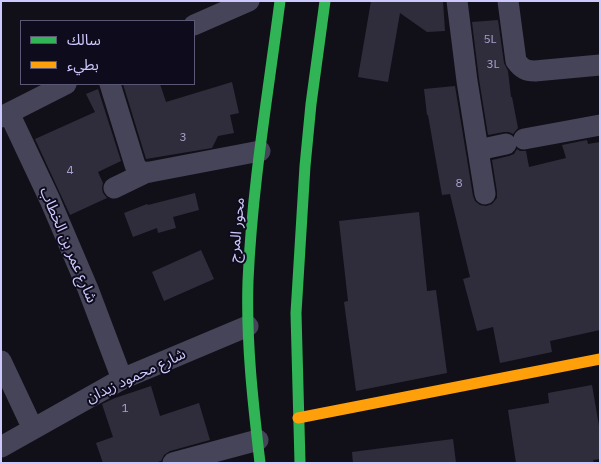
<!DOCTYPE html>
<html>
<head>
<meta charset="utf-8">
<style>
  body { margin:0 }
  #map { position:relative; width:601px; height:464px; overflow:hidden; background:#111018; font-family:"IBM Plex Sans","Noto Sans Arabic",sans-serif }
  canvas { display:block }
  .frame { position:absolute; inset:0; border:2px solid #cec9fd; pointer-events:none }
  .legend { position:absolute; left:20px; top:20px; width:175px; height:65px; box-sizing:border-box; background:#0e0c1c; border:1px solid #5b5876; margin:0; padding:6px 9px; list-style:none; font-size:15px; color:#cec9fd }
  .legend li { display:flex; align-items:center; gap:10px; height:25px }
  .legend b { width:25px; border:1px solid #5b5876 }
</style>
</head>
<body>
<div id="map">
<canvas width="601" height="464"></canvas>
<div class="frame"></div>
<ul class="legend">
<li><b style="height:6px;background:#30b455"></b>سالك</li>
<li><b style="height:6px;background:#ff9f0a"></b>بطيء</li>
</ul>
</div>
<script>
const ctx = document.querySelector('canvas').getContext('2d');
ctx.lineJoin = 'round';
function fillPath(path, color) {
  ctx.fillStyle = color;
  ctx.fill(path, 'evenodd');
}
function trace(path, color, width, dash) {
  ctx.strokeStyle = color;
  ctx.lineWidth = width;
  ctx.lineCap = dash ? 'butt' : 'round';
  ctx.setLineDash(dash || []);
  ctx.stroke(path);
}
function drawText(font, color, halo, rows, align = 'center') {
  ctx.font = font + ' "IBM Plex Sans","Noto Sans Arabic",sans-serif';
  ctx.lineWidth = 4;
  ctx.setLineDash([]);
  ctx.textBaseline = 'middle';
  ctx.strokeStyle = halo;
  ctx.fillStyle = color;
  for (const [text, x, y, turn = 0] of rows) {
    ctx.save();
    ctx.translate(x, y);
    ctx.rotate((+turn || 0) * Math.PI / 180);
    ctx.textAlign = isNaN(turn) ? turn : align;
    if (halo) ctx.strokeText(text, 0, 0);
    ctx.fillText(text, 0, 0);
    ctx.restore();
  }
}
fillPath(new Path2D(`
  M371,1H443L445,31L427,32L400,13L388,82L358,77Z
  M498,20L504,63L508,71L511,97H512L518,128L513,134L509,132H504L488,135L479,79L472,22Z
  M232,82L239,113L230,115L234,133L218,136L212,148L146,159L123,84H160L166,102Z
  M455,86L473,196L475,201L480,205L486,206L492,204L497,198V192L492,160L509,156L514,154L517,149L520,151H526L529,167L566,158L562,145L587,140L588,144L600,142V330L550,341L552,352L500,363L493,327L477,331L463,279L470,277L450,194L442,195L428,115H427L424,89Z
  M98,89L121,161L98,172L103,183L102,188L103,193L107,198L70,215L35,139L95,112L86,94Z
  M195,193L199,210L173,217L176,228L158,233L157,228L133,237L124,213L147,204L148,205Z
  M419,212L427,291L436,290L447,373L356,391L344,302L348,301L339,221Z
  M201,250L214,279L164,301L152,272Z
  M592,385L600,432V459L593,460L594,463H516L508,410L549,403L548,393Z
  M151,386L160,416L199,403L210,440L170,451L164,455L161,461L154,463H103L96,443L113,437L102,404L115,398Z
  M453,439L456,463H353L352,452Z`), '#2f2d3c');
trace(new Path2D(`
  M457,1L467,81L485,194
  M508,1L516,61C522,69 526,71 535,71L600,65
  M194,25L249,1
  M110,84L135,165C139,171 143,173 150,172L260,151
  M9,113L50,200L88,289L122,379
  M1,117L66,84
  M524,139L600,125
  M478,150L506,144
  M114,188L145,173
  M1,361L33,429
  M1,447L122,379L248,326
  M173,463L258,440`), '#454459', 21);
trace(new Path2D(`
  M260,463C253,403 246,342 248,281C252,187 268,94 280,1
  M300,463L296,313L305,166L311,104L325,1`), '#30b455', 11);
trace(new Path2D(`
  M298,418L600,359`), '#ff9f0a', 11);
drawText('12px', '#a6a2cd', null, [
  ["5L",490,40],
  ["3L",493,65],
  ["3",183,138],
  ["4",70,171],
  ["8",459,184],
  ["1",125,409]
]);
drawText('15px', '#cec9fd', '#0e0c1c', [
  ["محور المرج",237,230,-85],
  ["شارع عمر بن الخطاب",68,245,67],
  ["شارع محمود زيدان",136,376,-25]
]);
</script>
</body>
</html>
